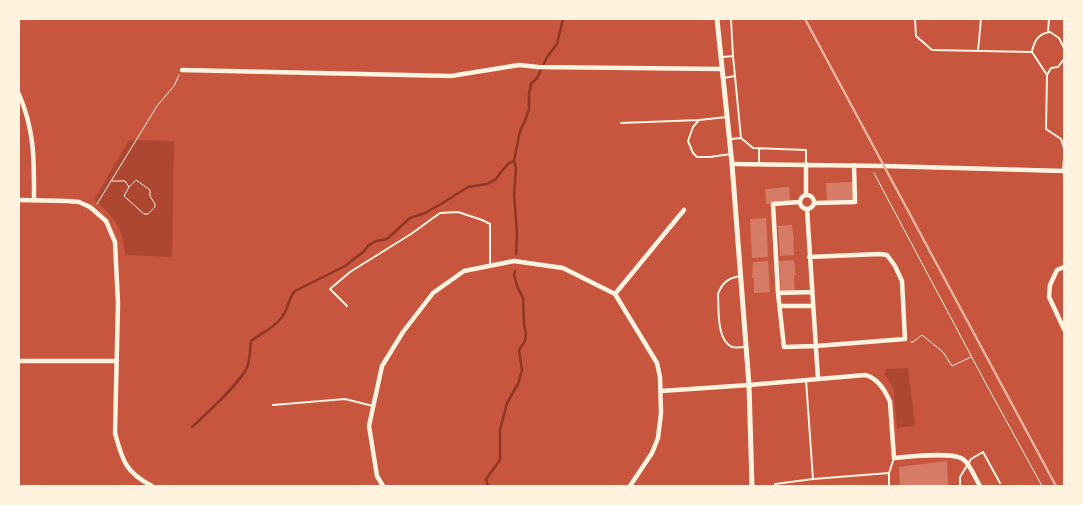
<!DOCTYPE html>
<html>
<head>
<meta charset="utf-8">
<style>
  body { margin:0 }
  #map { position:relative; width:1083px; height:505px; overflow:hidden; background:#c8553d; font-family:"IBM Plex Sans",sans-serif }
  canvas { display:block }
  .frame { position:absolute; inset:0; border:20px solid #fff3e0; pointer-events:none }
</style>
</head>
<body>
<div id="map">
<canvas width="1083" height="505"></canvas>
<div class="frame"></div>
</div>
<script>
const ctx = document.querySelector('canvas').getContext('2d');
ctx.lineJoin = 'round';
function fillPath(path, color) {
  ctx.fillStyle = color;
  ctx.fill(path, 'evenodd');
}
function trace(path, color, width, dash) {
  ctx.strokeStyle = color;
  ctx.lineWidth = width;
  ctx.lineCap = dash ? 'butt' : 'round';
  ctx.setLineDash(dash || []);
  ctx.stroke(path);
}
fillPath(new Path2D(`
  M129,140L174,141L172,257L125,255C124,231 113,214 94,200Z
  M908,368L915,426L897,428L893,388L885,375L886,369Z`), '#ae4732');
trace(new Path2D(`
  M516,254L517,233L514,194L516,168L514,161L520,131L525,121L529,109V94L531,84L537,78L547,57L557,44L563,19
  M192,427C206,414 242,382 248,365C250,357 250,349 251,341C262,333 279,325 285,312C289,305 289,297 295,291L345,266L363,252L369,245L376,241L387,239L410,218L425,213L441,204L468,187L487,184L496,179L501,172L509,163L514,161
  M488,486L486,479L500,460V430L507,403L518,384L522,370L519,350L525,341L526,333L524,324L523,298L517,286L514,275L515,271`), '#8f3625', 2.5);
fillPath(new Path2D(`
  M852,182L853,200H827L826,183Z
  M789,187L790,202L766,204L765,189Z
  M766,218L768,257L752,258L750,219Z
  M792,225L794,240H793L794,255L780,256L778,226Z
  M794,260L796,275H794L795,291L781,292L779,261Z
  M768,261L770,292L754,293V278H752L753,262Z
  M947,461L948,486H900L899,467Z`), '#d67c66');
trace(new Path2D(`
  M874,173L985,382L1042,486
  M112,181H125L129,187L124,196L144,214H148L155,207V204L150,196V190L136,180L129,187
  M97,204L157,106L174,86L179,75
  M911,342H913L922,335L943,352L952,366L971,357`), '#fff3e0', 1);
trace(new Path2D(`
  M915,19L916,36L932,50L1032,52L1047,75L1046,129L1061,139L1064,148
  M1048,31L1049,19
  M978,51L981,19
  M1032,51C1035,40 1038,34 1050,32L1059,38L1064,48
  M723,57L733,56
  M1047,75L1051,68L1058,67L1064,59
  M724,78L735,76
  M727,117L699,120L693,127L688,141L693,153L697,157H710L731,154
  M621,123L699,120
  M741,138L753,148L806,150V164
  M731,139L741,138L733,56L731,19
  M759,164V149
  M1063,170L1064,157
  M740,276C728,278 722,283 718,294C719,308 716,340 732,347C735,348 740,347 744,347
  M347,306L330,289L350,272L411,234L440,213L458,212L482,220L490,224V266
  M273,405L345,399L373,406
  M889,473V486
  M813,479L889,473L894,458
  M775,486V484L813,479L806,380
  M960,486V477L971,459L983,452L1000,483`), '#fff3e0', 2);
trace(new Path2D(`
  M182,70L451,76L519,65L538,67L721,69
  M19,94C35,132 34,160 34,200
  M732,164L884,166L1064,171
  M806,164V195
  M800 202a7 7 0 1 1 14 0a7 7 0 1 1-14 0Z
  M19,200L67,201L79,202L90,207L106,221L115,242L118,303L115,433C122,460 126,473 152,486
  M799,202L773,204L778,293L784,347L816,346L905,339L902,281L895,266L887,255L880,254L809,257
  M814,203L855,202L854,165
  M807,209L818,379
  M1064,267L1057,270L1050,285L1049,297L1064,329
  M778,293L812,292
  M615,294L684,210
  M780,306H813
  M19,361H117
  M661,391L749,385L865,375C878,378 885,390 890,402L894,458C908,457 954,451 964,460C971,466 975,478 980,486
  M383,486L377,476L369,426L382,366L403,332L433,293L464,271L514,261L563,268L615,294L657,363L660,377L661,413L658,438L652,453L630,486`), '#fff3e0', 4.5);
trace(new Path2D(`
  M717,19L732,164L749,385L752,486`), '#fff3e0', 5);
trace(new Path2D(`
  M805,19L1056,486`), '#e9b49f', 2.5);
</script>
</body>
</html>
